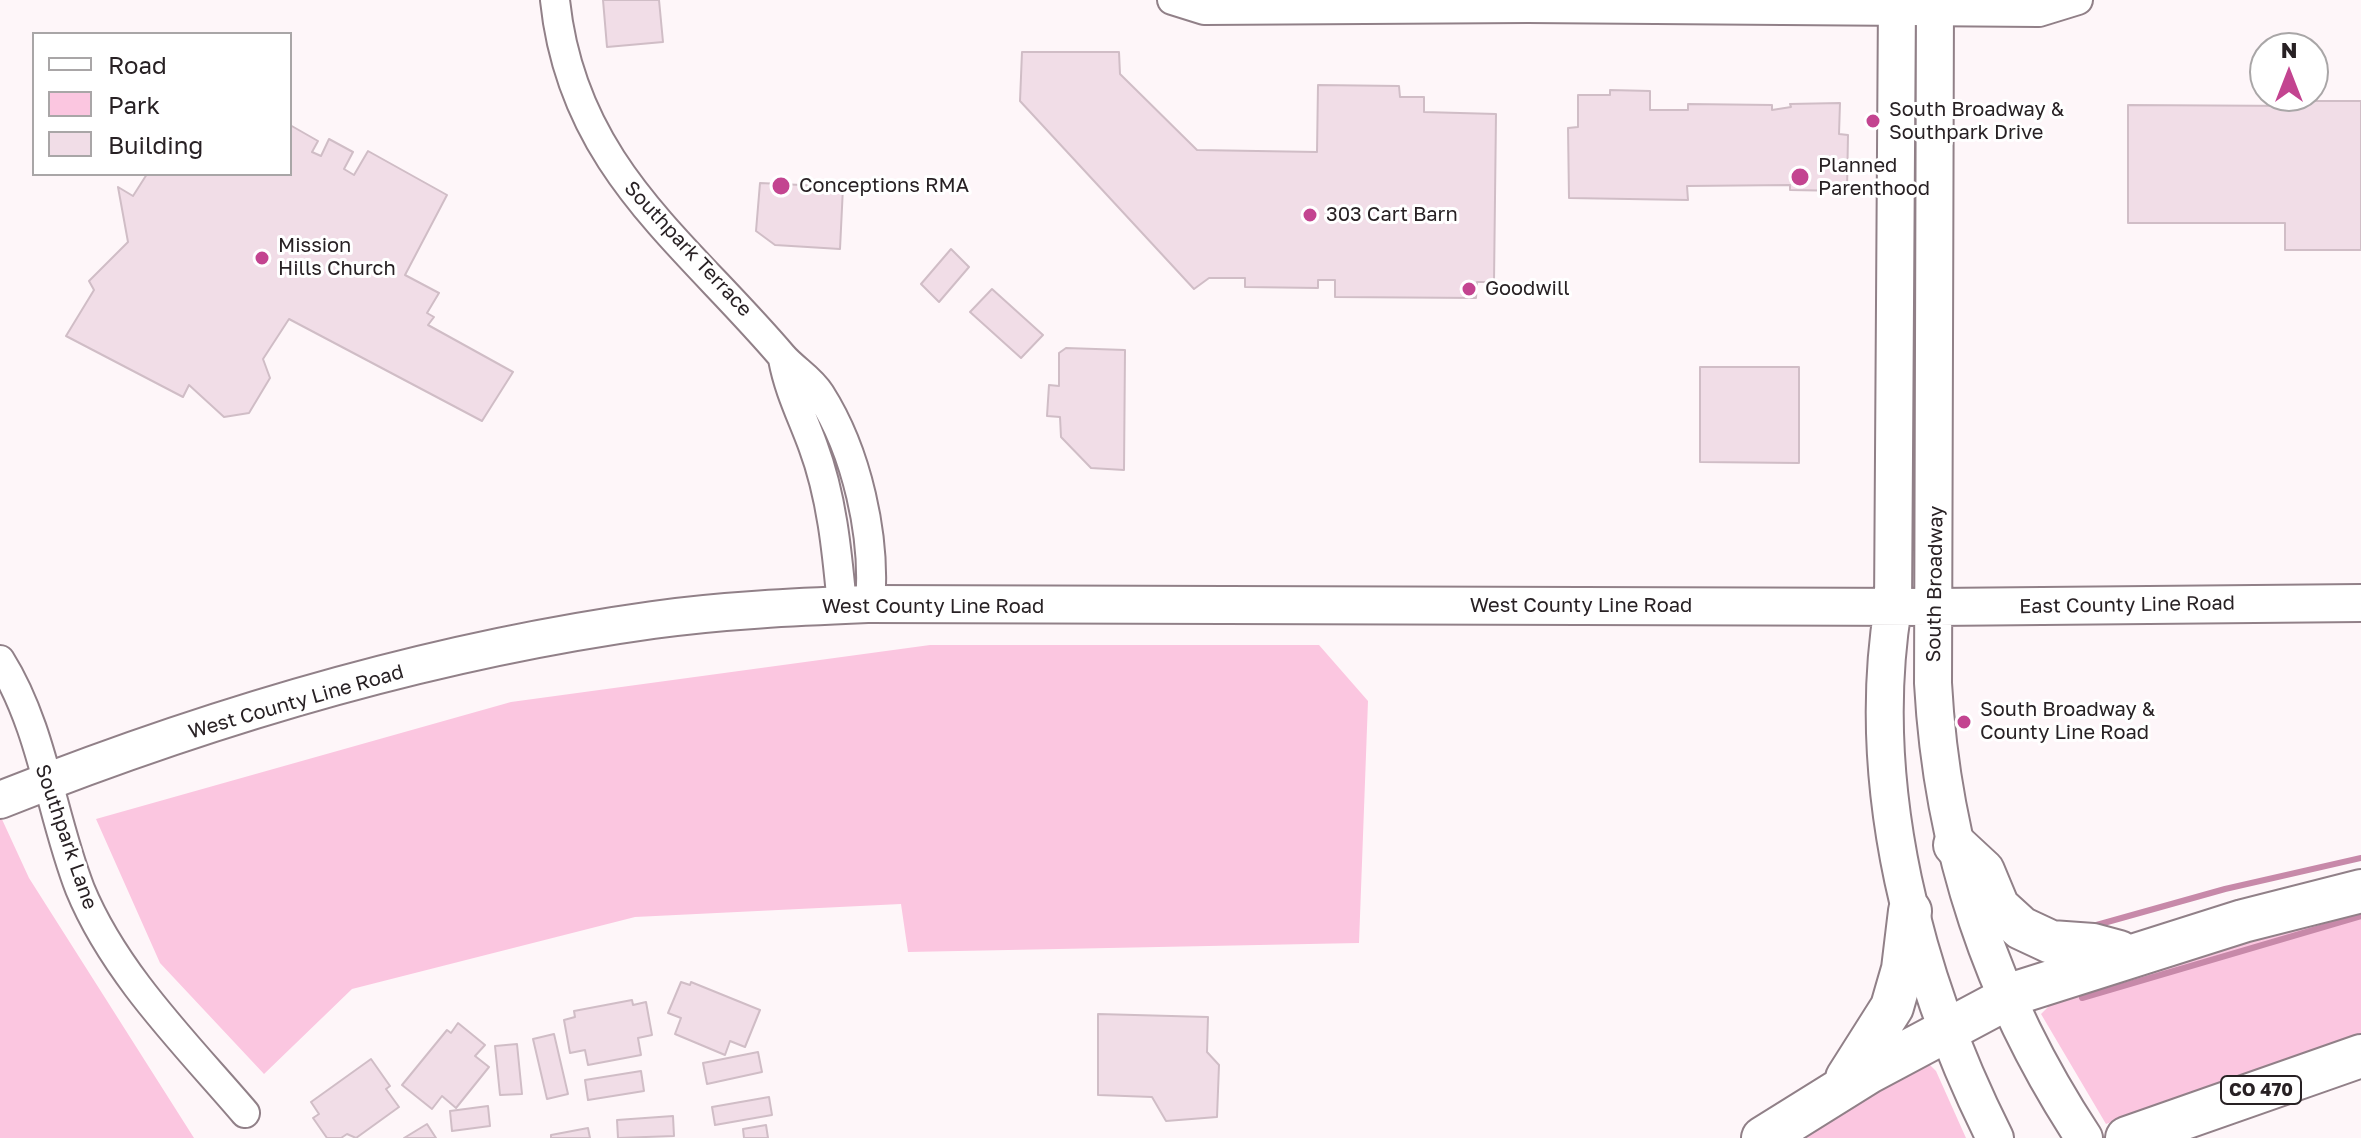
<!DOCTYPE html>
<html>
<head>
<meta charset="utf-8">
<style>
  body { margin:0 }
  #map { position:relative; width:2361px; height:1138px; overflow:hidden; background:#fef6f9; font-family:"Golos Text",sans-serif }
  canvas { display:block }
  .legend { position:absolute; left:32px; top:32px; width:260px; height:144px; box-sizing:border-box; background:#fff; border:2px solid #a9a6a7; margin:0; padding:10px 14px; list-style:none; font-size:24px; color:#282124 }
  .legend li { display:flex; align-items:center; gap:16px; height:40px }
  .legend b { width:40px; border:2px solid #a9a6a7 }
  .north { position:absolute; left:2249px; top:32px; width:80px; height:80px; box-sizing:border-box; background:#fff; border:2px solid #a9a6a7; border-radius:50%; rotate:0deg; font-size:22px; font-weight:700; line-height:32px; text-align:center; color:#282124 }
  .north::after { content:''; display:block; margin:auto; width:28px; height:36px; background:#c34490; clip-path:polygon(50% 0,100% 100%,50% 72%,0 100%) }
</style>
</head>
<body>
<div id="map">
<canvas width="2361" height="1138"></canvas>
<ul class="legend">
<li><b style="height:10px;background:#fff"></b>Road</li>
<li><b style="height:22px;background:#fbc6e0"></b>Park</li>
<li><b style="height:22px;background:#f1dde7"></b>Building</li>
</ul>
<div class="north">N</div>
</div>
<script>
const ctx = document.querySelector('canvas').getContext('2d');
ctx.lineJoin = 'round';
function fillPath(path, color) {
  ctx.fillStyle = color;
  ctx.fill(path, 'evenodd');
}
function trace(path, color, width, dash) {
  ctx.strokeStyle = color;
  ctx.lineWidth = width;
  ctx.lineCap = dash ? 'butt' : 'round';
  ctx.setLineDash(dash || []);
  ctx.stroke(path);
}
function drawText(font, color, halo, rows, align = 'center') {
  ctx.font = font + ' "Golos Text",sans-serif';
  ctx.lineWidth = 6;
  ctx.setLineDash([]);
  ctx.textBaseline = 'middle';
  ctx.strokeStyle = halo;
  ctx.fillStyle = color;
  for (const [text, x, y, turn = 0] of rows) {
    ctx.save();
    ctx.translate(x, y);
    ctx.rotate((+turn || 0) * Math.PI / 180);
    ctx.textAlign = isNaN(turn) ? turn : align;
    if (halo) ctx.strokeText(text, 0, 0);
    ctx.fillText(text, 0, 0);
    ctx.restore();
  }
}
fillPath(new Path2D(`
  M930,645H1319L1368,701L1359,943L908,952L901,904L635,917L352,989L264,1074L160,963L96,819L511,702Z
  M0,815L29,878L194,1138H0Z
  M2361,907V1035L2106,1124L2041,1014L2048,1007L2046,1000Z
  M1925,1060L1936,1071L1966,1138H1789Z`), '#fbc6e0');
trace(new Path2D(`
  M2093,926L2225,889L2361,858
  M2082,998L2361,916`), '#c789a9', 6);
const building = new Path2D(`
  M603,0H659L663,42L607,47Z
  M1022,52H1119L1120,74L1197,150L1317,152L1318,85L1399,86L1400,97H1424V112L1496,114L1494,282H1477L1476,298L1335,297V280H1318V288L1245,287V278H1209L1194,289L1020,101Z
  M1610,90L1650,91V110H1688V104L1772,105V110L1791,107L1790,104L1840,103L1839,134L1848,135L1847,191L1790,190V185L1687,186L1688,200L1569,198L1568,128L1578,127V95H1610Z
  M2297,101H2361V250H2285V223H2128V105L2297,106Z
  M290,125L318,141L312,152L321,156L329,139L353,152L344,169L354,175L368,151L447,195L405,275L439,293L427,313L434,317L428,325L513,372L482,421L289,319L263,359L270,378L249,413L224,417L189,385L183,397L66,336L94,290L89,281L128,242L118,187L133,196L147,174H290Z
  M760,183L843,187L840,249L775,245L756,231Z
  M951,249L969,267L939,302L921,284Z
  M992,289L1043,335L1021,358L970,312Z
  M1066,348L1125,350L1124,470L1091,468L1061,437L1060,417L1047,416L1049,385L1059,386V353Z
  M1700,367H1799V463L1700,462Z
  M681,982L690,985L691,982L760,1010L745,1047L730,1041L725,1055L675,1034L681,1018L668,1013Z
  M632,1000L633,1005L646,1002L652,1035L638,1038L641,1055L588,1065L585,1050L570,1053L564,1020L575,1017L574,1011Z
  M1098,1014L1208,1017L1207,1052L1219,1065L1217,1117L1166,1121L1152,1097L1098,1095Z
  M458,1023L485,1045L475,1056L489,1067L456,1108L442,1096L432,1109L402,1085L447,1030L451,1033Z
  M554,1034L568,1094L547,1099L533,1039Z
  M517,1044L522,1094L500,1095L495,1046Z
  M758,1052L762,1072L707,1084L703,1063Z
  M371,1059L390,1086L386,1089L399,1107L356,1138L347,1134L341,1138H327L313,1118L319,1114L311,1102Z
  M641,1071L644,1091L588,1100L585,1080Z
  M769,1097L772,1115L715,1125L712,1107Z
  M488,1106L490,1126L452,1131L450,1111Z
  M673,1116L674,1136L618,1138L617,1120Z
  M427,1124L436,1138H404Z
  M766,1125L768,1138H744L743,1129Z
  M588,1128L590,1138H551V1135Z`);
fillPath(building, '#f1dde7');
trace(building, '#d0bdc6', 2);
const minor = new Path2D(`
  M555,0C572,165 683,240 782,356C794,370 810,378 820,394C857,452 876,537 870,604
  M1172,0L1204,10L1527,8L2039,12L2078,0
  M783,359C789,391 802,416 813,446C832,497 837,552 842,605
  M0,660C43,728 51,815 80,889C115,974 186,1044 245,1113`);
const major = new Path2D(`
  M1897,0L1893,607C1864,785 1915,979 1995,1138
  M1935,0L1933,683C1942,850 1992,998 2084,1138
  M0,800C209,717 430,651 653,620C724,610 798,607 870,604L1936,607L2361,603`);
const highway = new Path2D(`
  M1955,845L1983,871L1998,907L2021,928L2051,942L2093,945L2119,952
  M1847,1078L1892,1007L1903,969L1910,911
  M1763,1138L1869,1072L2019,992L2243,921L2361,891
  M2127,1138L2361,1056`);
trace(minor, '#918088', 32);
trace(major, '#918088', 40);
trace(highway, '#918088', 46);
trace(minor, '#fff', 28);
trace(major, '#fff', 36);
trace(highway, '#fff', 42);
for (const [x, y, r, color] of [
  [1873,121,8,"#c34490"],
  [1800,177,10,"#c34490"],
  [781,186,10,"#c34490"],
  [1310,215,8,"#c34490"],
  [262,258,8,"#c34490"],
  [1469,289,8,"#c34490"],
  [1964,722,8,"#c34490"]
]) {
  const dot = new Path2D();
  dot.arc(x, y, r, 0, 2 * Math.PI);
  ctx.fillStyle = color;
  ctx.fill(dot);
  trace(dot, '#fff', 3);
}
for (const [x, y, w] of [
  [2261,1090,80]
]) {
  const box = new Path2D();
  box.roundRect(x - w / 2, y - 14, w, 28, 6);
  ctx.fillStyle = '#fff';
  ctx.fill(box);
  trace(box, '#282124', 2);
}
drawText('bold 18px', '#282124', null, [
  ["CO 470",2261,1090]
]);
drawText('20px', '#282124', '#fff', [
  ["South Broadway &",1889,110],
  ["Southpark Drive",1889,133],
  ["Planned",1818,166],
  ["Parenthood",1818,189],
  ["Conceptions RMA",799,186],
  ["303 Cart Barn",1326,215],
  ["Mission",278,246],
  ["Hills Church",278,269],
  ["Goodwill",1485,289],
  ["South Broadway &",1980,710],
  ["County Line Road",1980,733]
], 'left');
drawText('20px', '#282124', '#fff', [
  ["Southpark Terrace",688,249,47],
  ["South Broadway",1935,584,-89],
  ["East County Line Road",2127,605,-1],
  ["West County Line Road",1581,606],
  ["West County Line Road",933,607],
  ["West County Line Road",296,702,-16],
  ["Southpark Lane",66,837,71]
]);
</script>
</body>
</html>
